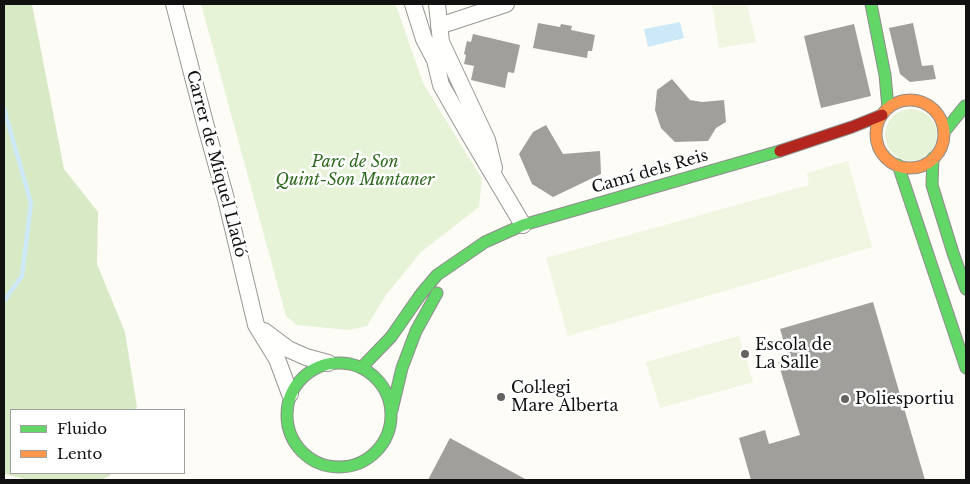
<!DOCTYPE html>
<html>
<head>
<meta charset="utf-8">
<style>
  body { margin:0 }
  #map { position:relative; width:970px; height:484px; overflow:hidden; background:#fdfcf7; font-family:"Libre Baskerville",serif }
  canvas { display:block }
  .frame { position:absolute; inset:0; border:5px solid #111; pointer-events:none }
  .legend { position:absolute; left:10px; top:409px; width:175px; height:65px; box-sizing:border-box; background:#fff; border:1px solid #a0a0a0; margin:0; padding:6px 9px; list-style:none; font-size:15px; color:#111 }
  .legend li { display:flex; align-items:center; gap:10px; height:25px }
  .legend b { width:25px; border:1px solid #a0a0a0 }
</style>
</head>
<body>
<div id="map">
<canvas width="970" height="484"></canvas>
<div class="frame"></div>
<ul class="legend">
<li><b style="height:6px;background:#63d668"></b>Fluido</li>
<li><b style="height:6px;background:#ff974d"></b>Lento</li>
</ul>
</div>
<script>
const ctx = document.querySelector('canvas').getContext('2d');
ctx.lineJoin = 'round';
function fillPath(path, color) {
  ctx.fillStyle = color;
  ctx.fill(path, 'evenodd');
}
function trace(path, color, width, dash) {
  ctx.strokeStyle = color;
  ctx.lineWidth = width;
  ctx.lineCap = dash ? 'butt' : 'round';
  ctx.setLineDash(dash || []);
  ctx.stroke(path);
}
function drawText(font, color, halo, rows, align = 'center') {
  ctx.font = font + ' "Libre Baskerville",serif';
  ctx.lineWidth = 5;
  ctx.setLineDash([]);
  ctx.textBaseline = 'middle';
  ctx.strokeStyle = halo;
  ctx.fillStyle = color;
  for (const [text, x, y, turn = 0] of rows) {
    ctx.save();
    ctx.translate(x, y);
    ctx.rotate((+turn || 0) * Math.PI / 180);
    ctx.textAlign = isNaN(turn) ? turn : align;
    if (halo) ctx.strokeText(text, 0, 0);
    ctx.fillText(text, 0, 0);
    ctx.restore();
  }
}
fillPath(new Path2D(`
  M201,4H394L397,8L423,83L482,179L479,207L421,252L386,295L367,326L349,330L297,325L286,316Z
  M885 135a26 26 0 1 1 52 0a26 26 0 1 1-52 0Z`), '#e7f3d7');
fillPath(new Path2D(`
  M4,4H32L64,169L98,212L97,264L125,332L137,407L134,410H11V473H109L111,475L101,480H30L4,474Z`), '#d8eac5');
fillPath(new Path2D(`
  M712,4H747L756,42L719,48Z
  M848,161L872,247L756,282L568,336L546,258L809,185L807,173Z
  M739,336L753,382L660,408L646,362Z`), '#f0f6e1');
fillPath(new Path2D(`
  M680,22L684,38L648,47L644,29Z`), '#cde8f7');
trace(new Path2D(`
  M4,109L31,203L22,276L4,301`), '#cde8f7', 4.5);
fillPath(new Path2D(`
  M538,23L560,27L561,24L572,26L571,30L595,35L592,51H588L587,58L533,48Z
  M913,23L922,66L933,65L936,79L910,82L900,74L889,28Z
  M854,24L871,96L821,108L804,36Z
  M473,34L520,45L514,73L508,72L505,88L471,80L474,66L464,64L466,55L464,54L467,41L471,42Z
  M672,79L690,100L702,102L724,100L726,122L716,128L708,141L675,142L661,128L655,110L657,90Z
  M546,125L563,154L600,151L601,174L553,197L532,184L519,154L533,132Z
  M873,302L925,480H751L739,438L765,430L769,444L800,435L778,362L789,359L780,329Z
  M450,438L527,480H428Z`), '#a19f9c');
const street = new Path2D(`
  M174,4L205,123L226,199L256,325L277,359L290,394
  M413,4L424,39L435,60L441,85L469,134L523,225
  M437,4L441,42L487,140L494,168
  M439,26L506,4
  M264,331L288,349L306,357L328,363`);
const fast = new Path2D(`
  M871,4L885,75L888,108
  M944,132L965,106
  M933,158L932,185L953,253L966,289
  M898,165L966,368
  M287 415a52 52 0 1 1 104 0a52 52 0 1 1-104 0Z
  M362,367L391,337L421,294L437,275L485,242L523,225L780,151
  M392,410L402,368L416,331L437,293`);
const slow = new Path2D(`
  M876 134a34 34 0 1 1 68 0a34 34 0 1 1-68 0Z`);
const jam = new Path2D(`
  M780,151L852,127L882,115`);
trace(street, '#979795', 18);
trace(fast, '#8e8d8b', 13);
trace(slow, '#8e8d8b', 13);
trace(jam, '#8e8d8b', 13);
trace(street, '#fffffe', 16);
trace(fast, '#63d668', 11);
trace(slow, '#ff974d', 11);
trace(jam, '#b3261e', 11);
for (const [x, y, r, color] of [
  [745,354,5,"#646362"],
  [501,397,5,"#646362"],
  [845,399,5,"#646362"]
]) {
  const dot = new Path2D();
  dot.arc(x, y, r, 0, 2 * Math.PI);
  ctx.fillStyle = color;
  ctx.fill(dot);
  trace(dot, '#fff', 2);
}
drawText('italic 16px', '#2f6b1f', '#fff', [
  ["Parc de Son",355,162],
  ["Quint-Son Muntaner",355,180]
]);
drawText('16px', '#111', '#fff', [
  ["Carrer de Miquel Lladó",216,164,75],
  ["Camí dels Reis",650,172,-16]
]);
drawText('16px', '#111', '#fff', [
  ["Escola de",755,345],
  ["La Salle",755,363],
  ["Col·legi",511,388],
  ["Mare Alberta",511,406],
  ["Poliesportiu",855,399]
], 'left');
</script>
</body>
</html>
